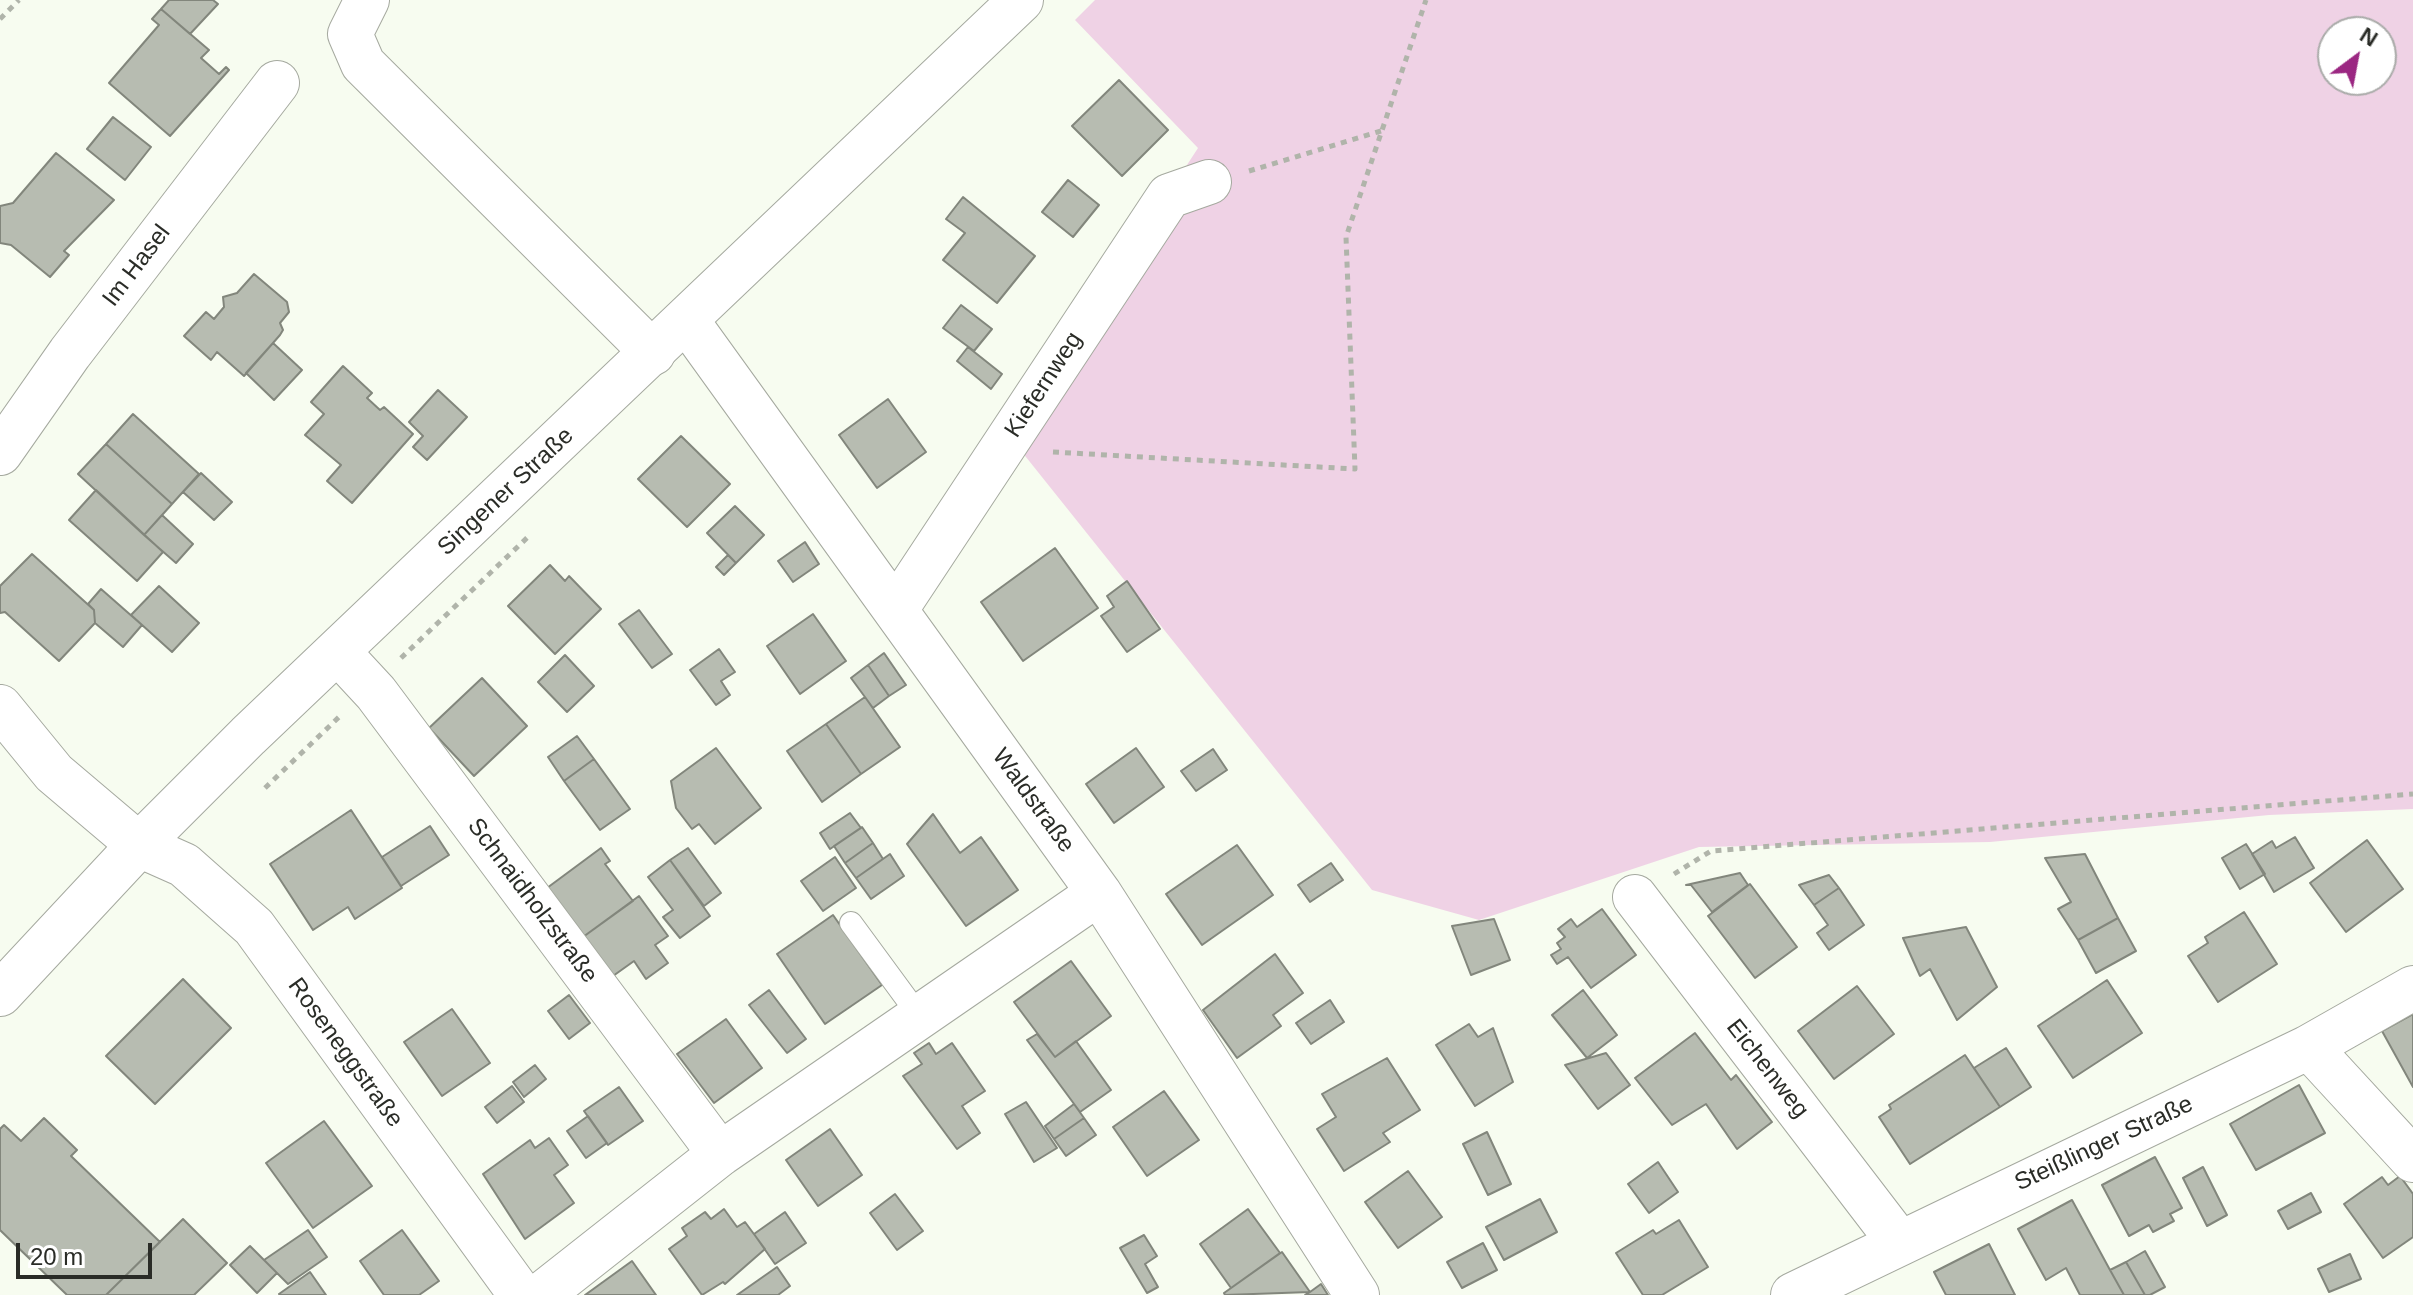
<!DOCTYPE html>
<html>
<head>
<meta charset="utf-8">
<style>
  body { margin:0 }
  #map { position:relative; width:2413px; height:1295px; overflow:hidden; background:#f7fcf0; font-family:Arial,sans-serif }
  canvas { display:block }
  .north { position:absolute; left:2317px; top:16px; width:80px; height:80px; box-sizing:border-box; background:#fff; border:2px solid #aaaba9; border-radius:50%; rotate:32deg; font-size:22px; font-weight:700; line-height:32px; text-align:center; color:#2a2c27 }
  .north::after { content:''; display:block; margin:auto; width:28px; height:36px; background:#9b2782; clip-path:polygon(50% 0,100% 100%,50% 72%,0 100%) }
  .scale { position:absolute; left:16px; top:1243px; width:136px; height:36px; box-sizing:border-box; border:4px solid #2a2c27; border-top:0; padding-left:10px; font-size:24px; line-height:28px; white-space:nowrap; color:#2a2c27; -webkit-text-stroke:6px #fff; paint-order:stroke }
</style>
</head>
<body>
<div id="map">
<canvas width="2413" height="1295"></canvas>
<div class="north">N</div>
<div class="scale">20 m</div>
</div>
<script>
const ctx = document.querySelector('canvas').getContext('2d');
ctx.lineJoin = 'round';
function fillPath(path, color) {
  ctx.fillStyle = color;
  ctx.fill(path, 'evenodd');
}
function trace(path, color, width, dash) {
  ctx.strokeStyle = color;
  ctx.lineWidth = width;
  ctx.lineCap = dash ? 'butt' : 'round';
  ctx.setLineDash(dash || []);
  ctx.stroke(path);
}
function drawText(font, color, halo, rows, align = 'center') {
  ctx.font = font + ' Arial,sans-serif';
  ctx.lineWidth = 6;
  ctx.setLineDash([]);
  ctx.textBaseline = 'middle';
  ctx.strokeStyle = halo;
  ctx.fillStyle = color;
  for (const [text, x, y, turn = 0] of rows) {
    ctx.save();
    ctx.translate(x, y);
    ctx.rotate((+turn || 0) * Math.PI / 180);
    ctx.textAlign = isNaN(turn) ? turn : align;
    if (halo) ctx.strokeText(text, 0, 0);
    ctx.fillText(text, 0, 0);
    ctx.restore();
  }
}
fillPath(new Path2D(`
  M1095,0H2413V809L2269,815L1990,842L1699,847L1479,920L1372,890L1010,437L1198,148L1075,20ZM2333,32H2381V80H2333Z`), '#efd2e5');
const building = new Path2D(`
  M169,0H213L218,4L190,34L161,9Z
  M161,9L209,50L201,58L219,74L226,67L229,70L170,136L109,83L159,25L152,19Z
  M1119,80L1168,130L1122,176L1072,126Z
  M113,117L151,147L125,180L87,149Z
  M56,153L114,200L64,251L69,255L50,277L11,245L0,243V206L13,203Z
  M1068,180L1099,205L1073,237L1042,212Z
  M963,197L1035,256L997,303L943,260L965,233L946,219Z
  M254,274L287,302L289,312L280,323L283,330L280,335L244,376L217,352L211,360L184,336L206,312L214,319L224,307L223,297L237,293Z
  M961,305L992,329L974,351L943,328Z
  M273,343L302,370L274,400L246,373Z
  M968,347L1002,374L991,389L957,361Z
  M343,366L372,393L367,398L380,410L384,407L413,434L352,503L327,481L341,465L305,435L324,414L311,402Z
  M438,390L467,417L427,460L413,447L423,436L409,422Z
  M888,399L926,452L877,488L839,435Z
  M133,414L199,474L172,504L106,444Z
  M681,436L730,484L687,527L638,479Z
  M106,444L172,504L144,535L78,474Z
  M201,473L232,502L214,520L183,492Z
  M96,490L163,552L137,581L69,520Z
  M735,506L764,535L736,563L707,533Z
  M162,515L193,544L176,563L144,535Z
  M805,542L819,564L793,582L778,561Z
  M1055,548L1098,608L1023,661L981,602Z
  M32,554L94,610L95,623L59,661L5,612L0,613V586Z
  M728,555L736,563L724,575L716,567Z
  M550,565L565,581L569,576L601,609L555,654L508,606Z
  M1127,581L1160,629L1127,652L1101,616L1114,607L1107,596Z
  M159,586L199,623L172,652L131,615Z
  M101,589L142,625L123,647L95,623L94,610L88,604Z
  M639,610L672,654L652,668L619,624Z
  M813,614L846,661L800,694L767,646Z
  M719,649L735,672L721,681L730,695L716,705L690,670Z
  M884,653L906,685L889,696L868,665Z
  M565,655L594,686L567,712L538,682Z
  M868,665L889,696L873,708L851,678Z
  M482,678L527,726L474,776L429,728Z
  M865,697L900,747L861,774L826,724Z
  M826,724L861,774L822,802L787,751Z
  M577,736L594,759L564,781L548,757Z
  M716,748L761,808L715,844L699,824L692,829L676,808L671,781Z
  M1136,748L1164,787L1114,823L1086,784Z
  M1213,749L1227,770L1196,791L1181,771Z
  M594,759L630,809L600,830L564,781Z
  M351,810L402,888L355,919L348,907L313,930L270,864Z
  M850,813L861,828L830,849L820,833Z
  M933,814L960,853L981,837L1018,890L966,926L907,844Z
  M430,826L449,855L401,886L382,857Z
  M862,827L873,843L845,863L834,846Z
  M2295,837L2314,868L2274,892L2252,854L2272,841L2276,848Z
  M2367,840L2403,889L2346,932L2310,883Z
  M873,843L883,859L856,878L845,863Z
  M2246,844L2265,874L2240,889L2222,858Z
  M1237,845L1273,895L1202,945L1166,894Z
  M601,848L610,861L605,864L633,901L583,937L547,888Z
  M688,848L721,893L704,906L670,860Z
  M890,854L904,876L871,899L856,878Z
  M2085,854L2118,918L2078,940L2058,909L2071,902L2045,858Z
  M835,857L856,888L823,911L801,881Z
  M670,860L710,916L680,938L663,917L673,910L648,877Z
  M1331,863L1343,880L1310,902L1298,885Z
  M1740,873L1748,885L1712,912L1691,885H1686Z
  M1829,875L1839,888L1814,905L1799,885Z
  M1750,884L1797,947L1755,978L1708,916Z
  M1839,888L1864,925L1829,950L1817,933L1828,925L1814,905Z
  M639,896L668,936L655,945L668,963L646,979L634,961L613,976L583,937Z
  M1602,909L1636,955L1591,988L1568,957L1557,964L1551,955L1561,949L1557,943L1565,937L1558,929L1571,919L1577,927Z
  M2244,912L2277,964L2218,1002L2188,956L2208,943L2205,937Z
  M833,915L882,985L825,1024L777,954Z
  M2118,918L2136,951L2096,973L2078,940Z
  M1494,919L1510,960L1471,975L1452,926Z
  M1966,927L1997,987L1957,1020L1930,969L1920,976L1903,938Z
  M1275,954L1303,993L1273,1015L1281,1026L1237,1058L1203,1010Z
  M1071,961L1111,1016L1055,1057L1014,1002Z
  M183,979L231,1028L155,1104L106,1056Z
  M2107,980L2142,1033L2073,1078L2038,1026Z
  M1857,986L1894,1034L1834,1079L1798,1031Z
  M769,990L806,1039L787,1053L749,1005Z
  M1583,990L1617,1035L1587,1058L1552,1015Z
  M569,995L590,1023L569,1039L548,1011Z
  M1330,1000L1344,1022L1311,1044L1296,1023Z
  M452,1009L490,1063L442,1096L404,1042Z
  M2413,1014V1087L2382,1031Z
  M726,1019L762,1068L714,1103L677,1054Z
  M1469,1024L1478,1037L1493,1028L1513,1082L1475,1106L1436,1045Z
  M1695,1033L1731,1080L1736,1075L1772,1122L1737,1149L1706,1104L1672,1125L1635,1078Z
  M1037,1034L1055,1057L1076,1041L1111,1090L1080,1112L1027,1040Z
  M929,1043L936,1054L952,1043L985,1091L962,1106L980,1133L957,1149L903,1076L922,1064L914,1053Z
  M2006,1048L2031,1087L2000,1107L1974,1068Z
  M1606,1053L1630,1085L1598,1109L1565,1065Z
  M1965,1055L2000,1107L1910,1164L1879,1117L1891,1109L1889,1105Z
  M1387,1058L1420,1110L1383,1133L1390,1142L1344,1171L1317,1129L1336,1117L1322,1094Z
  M535,1065L546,1079L524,1097L513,1082Z
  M2299,1085L2325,1133L2256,1170L2230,1124Z
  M512,1086L524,1102L497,1123L485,1107Z
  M619,1087L643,1121L608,1145L584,1111Z
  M1164,1091L1199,1140L1147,1176L1113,1127Z
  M1026,1102L1057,1148L1034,1162L1005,1114Z
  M1074,1104L1084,1118L1054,1139L1045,1126Z
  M588,1116L607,1143L586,1158L567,1131Z
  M44,1118L77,1150L71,1156L160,1242L106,1295H67L0,1230V1129L4,1125L21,1141Z
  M1084,1118L1096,1135L1066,1156L1054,1139Z
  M324,1121L372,1186L313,1228L266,1163Z
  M830,1129L862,1175L818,1206L786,1160Z
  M1487,1132L1511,1184L1488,1195L1463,1144Z
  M549,1138L568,1165L554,1175L574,1203L525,1239L483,1174L530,1140L535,1148Z
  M2155,1157L2182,1208L2170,1214L2174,1221L2153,1232L2149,1225L2129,1236L2102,1185Z
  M1658,1162L1678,1192L1649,1213L1628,1184Z
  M2203,1167L2227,1215L2207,1226L2183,1178Z
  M1408,1171L1442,1217L1398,1248L1365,1202Z
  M2400,1176L2413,1194V1237L2383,1258L2344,1204L2382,1177L2388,1185Z
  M2311,1193L2321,1212L2288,1229L2278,1211Z
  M895,1194L923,1231L897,1250L870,1213Z
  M1540,1199L1557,1232L1504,1260L1486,1227Z
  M2072,1200L2110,1270L2124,1295H2080L2066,1268L2046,1280L2018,1229Z
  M724,1209L737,1227L745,1222L765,1249L725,1284L723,1282L702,1295L669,1249L687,1236L682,1228L705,1212L711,1219Z
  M1248,1209L1280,1253L1231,1288L1200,1244Z
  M785,1212L806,1243L775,1264L754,1234Z
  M183,1219L227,1263L194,1295H106Z
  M1679,1220L1708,1267L1662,1295H1643L1616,1253L1653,1230L1656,1234Z
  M308,1230L327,1257L288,1284L264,1260Z
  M402,1230L439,1281L419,1295H384L360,1261Z
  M1144,1235L1157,1256L1145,1264L1158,1287L1147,1293L1120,1248Z
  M1483,1243L1497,1270L1462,1288L1447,1262Z
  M1989,1244L2015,1295H1946L1934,1272Z
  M250,1246L277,1273L257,1293L230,1265Z
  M2145,1251L2165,1287L2150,1295H2145L2126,1262Z
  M1282,1252L1310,1292L1225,1295L1224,1293Z
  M2350,1254L2361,1279L2329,1292L2318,1269Z
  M632,1261L656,1295H585Z
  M2126,1262L2145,1295H2124L2110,1270Z
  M777,1267L790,1286L778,1295H737Z
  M310,1272L326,1295H280L279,1294Z
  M1321,1284L1328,1295H1305L1310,1292Z`);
fillPath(building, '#b7bcb1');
trace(building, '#82867c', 2);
const service = new Path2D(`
  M851,923L920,1017`);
const minor = new Path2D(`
  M367,0L350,34L363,64L653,353
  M687,321L1099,893L1357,1295
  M0,453L70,353L277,83
  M896,609L1169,196L1209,182
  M338,652L376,693L720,1154
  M0,707L54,773L139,845L184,865L254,927L521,1295
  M1635,897L1899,1242
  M2309,1047L2413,1160
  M541,1295L720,1154L1099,893
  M1793,1295L2309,1047L2413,988`);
const secondary = new Path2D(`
  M0,994L139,845L248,736L1021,0`);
trace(service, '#a5a99f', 24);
trace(minor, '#a5a99f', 46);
trace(secondary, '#a5a99f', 46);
trace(new Path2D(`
  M0,19L19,0
  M1249,171L1381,131
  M1053,452L1355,469L1346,237L1426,0
  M401,658L530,535
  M265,788L339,717
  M1674,874L1711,851L2413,794`), '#b0b4aa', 5, [6, 6]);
trace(service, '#fff', 22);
trace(minor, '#fff', 44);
trace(secondary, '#fff', 44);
drawText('24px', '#2a2c27', '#fff', [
  ["Im Hasel",137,266,-53],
  ["Kiefernweg",1044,385,-57],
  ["Singener Straße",506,492,-43],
  ["Waldstraße",1033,801,54],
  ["Schnaidholzstraße",532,901,53],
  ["Roseneggstraße",345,1053,54],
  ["Eichenweg",1767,1069,52],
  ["Steißlinger Straße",2104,1144,-25]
]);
</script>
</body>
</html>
